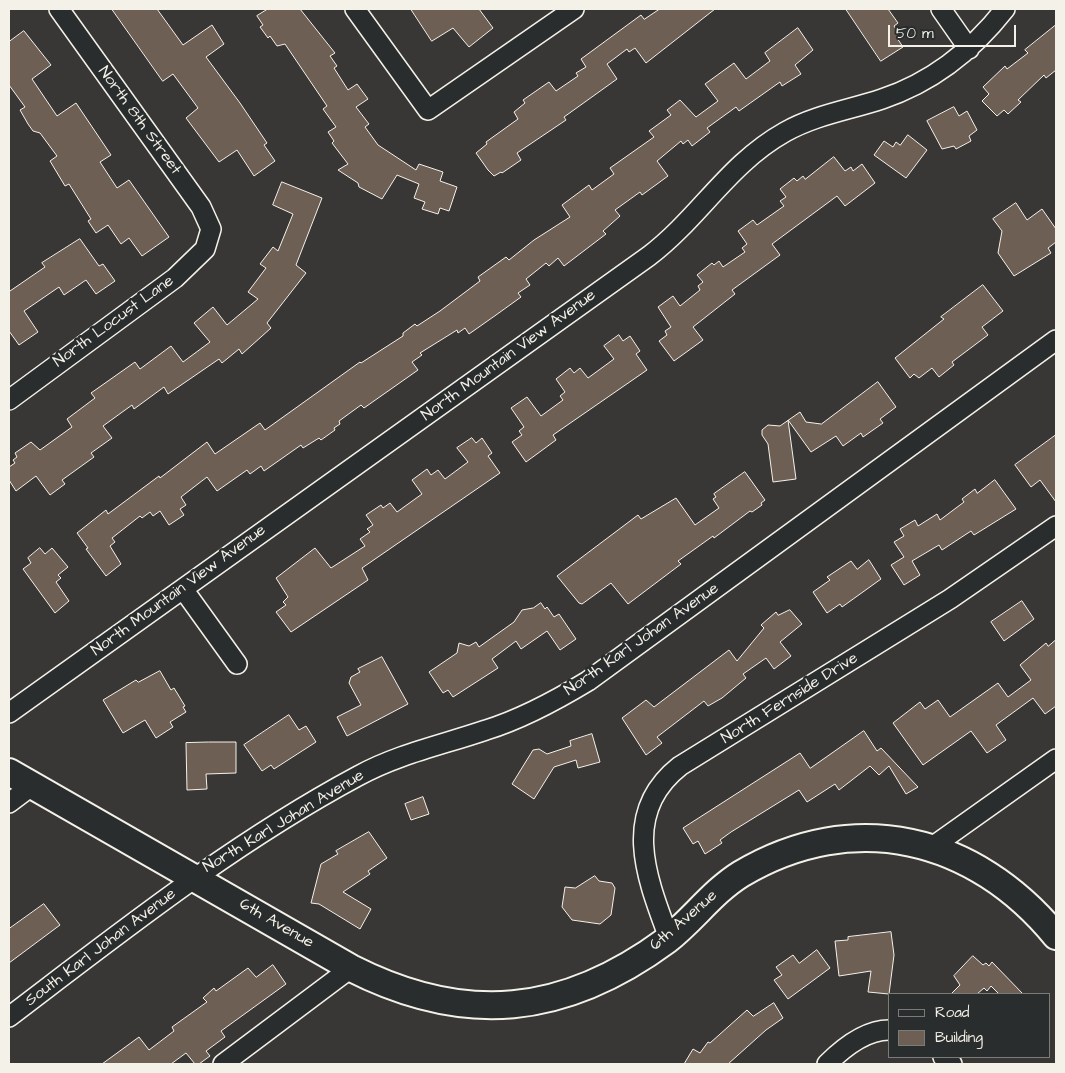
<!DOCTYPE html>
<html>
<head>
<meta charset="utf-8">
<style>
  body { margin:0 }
  #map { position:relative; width:1065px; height:1073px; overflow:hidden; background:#383736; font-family:"Architects Daughter",sans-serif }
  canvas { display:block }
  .frame { position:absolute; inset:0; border:10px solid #f4f1e8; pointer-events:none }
  .legend { position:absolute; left:888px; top:993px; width:162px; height:65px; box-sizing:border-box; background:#2a2d2e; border:1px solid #7b7b78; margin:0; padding:6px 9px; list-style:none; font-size:15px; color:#f4f1e8 }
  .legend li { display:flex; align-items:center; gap:10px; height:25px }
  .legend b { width:25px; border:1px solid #7b7b78 }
  .scale { position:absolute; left:888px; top:25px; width:128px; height:22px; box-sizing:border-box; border:2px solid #f4f1e8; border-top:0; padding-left:6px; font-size:15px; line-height:18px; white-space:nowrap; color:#f4f1e8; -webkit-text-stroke:4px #2a2d2e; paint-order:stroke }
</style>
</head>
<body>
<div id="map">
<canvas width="1065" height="1073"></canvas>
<div class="frame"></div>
<ul class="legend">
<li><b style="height:6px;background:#2a2d2e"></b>Road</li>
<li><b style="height:14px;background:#6e5f55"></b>Building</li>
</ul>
<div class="scale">50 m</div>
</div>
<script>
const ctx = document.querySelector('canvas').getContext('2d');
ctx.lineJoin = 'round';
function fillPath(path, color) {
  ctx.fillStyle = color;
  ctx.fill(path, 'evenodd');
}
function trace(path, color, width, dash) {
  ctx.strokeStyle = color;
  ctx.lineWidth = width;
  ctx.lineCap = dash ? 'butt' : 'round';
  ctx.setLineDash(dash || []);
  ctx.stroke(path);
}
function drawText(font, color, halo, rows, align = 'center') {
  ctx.font = font + ' "Architects Daughter",sans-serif';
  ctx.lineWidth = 5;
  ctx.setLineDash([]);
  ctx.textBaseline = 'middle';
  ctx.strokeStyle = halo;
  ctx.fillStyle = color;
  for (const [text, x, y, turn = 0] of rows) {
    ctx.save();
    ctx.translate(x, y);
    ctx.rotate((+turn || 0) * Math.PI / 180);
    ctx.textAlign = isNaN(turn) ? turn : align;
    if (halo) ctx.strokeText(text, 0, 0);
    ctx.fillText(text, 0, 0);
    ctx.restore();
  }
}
const building = new Path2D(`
  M112,9H157L183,45L212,25L224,44L206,57L240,103L267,143L264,145L275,161L254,176L237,150L219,162L186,118L198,108L173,74L163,81Z
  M268,9H300L335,53L330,56L337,66L334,68L348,90L357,84L368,99L356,107L369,124L365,127L378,145L416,170L419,164L443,172L440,181L457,187L449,211L440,208L438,214L422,209L425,202L414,198L419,184L397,175L382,199L359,187L358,183L338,170L348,164L332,143L334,141L328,132L336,127L323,109L327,106L285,44L277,46L270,36L268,38L260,27L263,25L257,16Z
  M411,9H479L493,28L469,47L453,28L432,41Z
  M660,9H715L646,63L635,48L629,52L627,49L607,64L617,79L564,117L566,120L517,153L521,160L502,173L501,172L494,176L488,170L476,153L487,144L486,142L518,119L514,112L525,103L523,100L549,82L556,91L578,76L576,73L586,67L581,59L641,15L644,19Z
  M846,9H888L898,23L894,26L901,36L897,38L903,47L881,61Z
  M1056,25V70L1046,78L1044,75L1018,100L1021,102L1008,114L1004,110L997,116L982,101L989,94L983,87L1005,66L1007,69L1028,53L1025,50Z
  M798,28L813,50L795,65L801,74L782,86L780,82L739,111L736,107L707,128L710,132L692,146L688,140L683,144L681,141L657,161L668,176L642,195L640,192L615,210L620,216L603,231L606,234L564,266L558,258L549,266L546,263L526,279L530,285L518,293L521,297L496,315L469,334L465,328L458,333L457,330L420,353L422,355L412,362L418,370L364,408L361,405L339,421L340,424L334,428L335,430L321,440L319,438L303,448L301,445L264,471L261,466L250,474L247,470L217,491L207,477L181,497L186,505L180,509L184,515L169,525L160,511L153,516L150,512L142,518L140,516L112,538L115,542L110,546L121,564L106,576L86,549L88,548L77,533L106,510L108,514L159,476L160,478L207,442L215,454L260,423L265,430L360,362L361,363L403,336V333L415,324L417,326L440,311L480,281L478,277L506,257L509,260L534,240L570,217L562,205L589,185L592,190L614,174L610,168L654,137L649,131L671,115L667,110L680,100L696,117L718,101L705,84L734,63L746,79L770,61L765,53Z
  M24,31L51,65L32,79L57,116L76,103L111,155L100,162L117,188L129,180L169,237L142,256L129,238L121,244L108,225L96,233L88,221L91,219L69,184L65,186L50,161L57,156L40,133L33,131L28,124L20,110L25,107L9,85V42Z
  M954,107L959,116L967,111L977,130L969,136L971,141L956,149L954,146L942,149L927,121Z
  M908,135L927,150L906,178L874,155L884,141L893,147L896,142L900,145Z
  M834,157L845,171L851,167L853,171L862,164L875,183L845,206L837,196L772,244L780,255L732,290L735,294L693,327L703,340L674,361L659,341L667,335L665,331L671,327L658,307L673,296L680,306L700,290L698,286L703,282L697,275L712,263L714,265L719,261L723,267L745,252L742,248L747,244L738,231L753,220L757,225L784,206L780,201L786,197L780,189L794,178L797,181L803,176L805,179Z
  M282,182L322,198L296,265L306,273L267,323L271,328L242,354L239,349L222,363L219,359L168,394L164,387L134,409L132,405L103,426L112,438L91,453L94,457L62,480L65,484L50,495L36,476L16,491L9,480V467L15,463L13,460L17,457L15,453L31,442L40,450L72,427L67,419L95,398L91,393L135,362L140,369L171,346L183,362L210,342L194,323L213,307L227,325L258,299L248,292L266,268L260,264L273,247L278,251L293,214L273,205Z
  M1016,203L1027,220L1042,209L1056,229V242L1048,248L1051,253L1014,276L998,253L1002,231L993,219Z
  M80,239L99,266L103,264L115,281L96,294L86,280L64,295L59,287L24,311L38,332L19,345L9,331V289L10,291L45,267L42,263Z
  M983,285L1003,311L982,327L988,335L952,362L954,365L939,377L932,368L919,378L914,374L910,378L895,358L944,319L941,317Z
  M619,335L623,341L630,336L640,351L636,354L647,370L553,435L556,440L526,462L512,442L522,435L519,431L524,427L511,408L527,397L541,416L563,400L560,396L565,392L556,379L570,368L574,373L580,368L588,378L614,359L604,346Z
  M878,382L896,407L880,419L883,423L863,437L861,433L843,446L836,436L811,452L788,420L796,479L773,482L768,444L762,435V430L768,425L780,426L800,412L806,422L821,424Z
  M1056,435V502L1040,480L1031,487L1015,465Z
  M472,438L476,443L482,438L492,453L488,456L500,473L362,568L368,580L291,632L276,612L286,605L283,602L288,597L276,578L315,548L331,568L365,546L360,539L370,532L367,529L373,525L366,515L381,505L383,508L390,503L397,512L422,494L412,480L427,469L431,475L438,470L445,479L468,462L457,448Z
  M745,472L765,500L761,503L762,505L752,512L750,511L714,538L713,536L678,561L681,564L628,604L611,583L582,604L579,603L557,576L638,515L641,519L676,498L695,525L719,508L713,499L716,497L714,494Z
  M995,480L1016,509L974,535L971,531L942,550L939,545L912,561L920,575L904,585L891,565L904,557L894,542L904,536L900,529L915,520L918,526L937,514L940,520L964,502L962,499L975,489L977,493Z
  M40,548L45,554L52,548L68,567L58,575L61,578L56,582L69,601L55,613L23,569L31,563L28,558Z
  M869,560L881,579L842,607L840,604L827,613L813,592L830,580L827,577L851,561L857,569Z
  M1022,601L1034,619L1004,641L991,622Z
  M541,603L545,609L547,607L554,617L559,614L576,639L560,650L547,631L521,649L516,641L492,659L498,668L453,697L448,690L443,693L429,672L457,653L459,643L469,646L476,642L479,647L514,622L522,610L533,608Z
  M790,610L802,624L780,642L791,656L774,669L766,658L743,674L746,678L722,698L708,706L704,701L657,737L662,743L646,755L622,718L646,700L654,707L729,650L737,661L764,628L761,625L776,612L778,615Z
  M1056,640V706L1045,714L1033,698L996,725L1006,740L987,753L971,731L923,765L893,723L920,702L925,709L938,700L950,717L998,683L1008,697L1031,680L1020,665L1046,643L1048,646Z
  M382,657L408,704L347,736L337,717L361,705L349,683L351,677L360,672L358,669Z
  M160,671L171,690L174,688L185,706L183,707L186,712L170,722L173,727L156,738L145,720L123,733L103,700L136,680L138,682Z
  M289,715L299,730L306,726L316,742L274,769L271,765L262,771L244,745Z
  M864,731L877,751L881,748L918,787L906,794L889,766L879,775L870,766L839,790L835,784L807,802L799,790L731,832L720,840L722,843L705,854L698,841L693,844L683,828L800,753L810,768Z
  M592,734L600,762L578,768L576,760L554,767L534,799L512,784L533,750L539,749L547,754L571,746L570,741Z
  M209,742H236V773L206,774L207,789L187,790L186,743Z
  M423,797L429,814L411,820L405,804Z
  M369,832L387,858L368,871L370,874L343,892L371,909L360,929L319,904L311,903L321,864L338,854L336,851Z
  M595,876L599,881L612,883L615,888L611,915L600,924L572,920L562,907L565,887L575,888Z
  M44,904L60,925L9,963V929Z
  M891,932L894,955L889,994L868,992L871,971L839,976L835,941L848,940V937Z
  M817,950L830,968L788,999L774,980L782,975L776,967L793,955L799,963Z
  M973,956L983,965L986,963L989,966L992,962L1023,994H999L991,986L987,991L984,988L977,994H951L960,985L954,976Z
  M273,965L286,984L221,1031L225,1037L206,1051L210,1056L199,1064H195L186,1053L171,1064H102L139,1037L149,1050L174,1031L172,1027L207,1002L203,998L214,988L216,991L248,968L256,977Z
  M774,1003L783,1018L766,1030L728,1064H684L693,1049L700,1053L708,1042L710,1043L747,1010L753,1016Z`);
fillPath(building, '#6e5f55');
trace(building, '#f4f1e8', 1);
const street = new Path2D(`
  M355,9L428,110L574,9
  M941,9L969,49
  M9,400L175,278L205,249L211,229L201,207L59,9
  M183,589L237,664
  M9,713L649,256C700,217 728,164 785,132C815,115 849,110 882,99C933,82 972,51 1005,9
  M9,803L33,785
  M932,847L1056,759
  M669,938C647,879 620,813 680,766L950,599L1056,526
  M9,1017C121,932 233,843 358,776C398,754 442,745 486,730C522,719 555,701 588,681L1056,340
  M943,1057L952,1064
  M223,1064L351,968
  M827,1064C843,1048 865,1030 889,1030`);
const secondary = new Path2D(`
  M9,772L351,968C465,1026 564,1016 667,940C693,920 712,892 741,874C854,807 975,837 1056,936`);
trace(street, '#f4f1e8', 22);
trace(secondary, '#f4f1e8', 30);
trace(street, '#2a2d2e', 19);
trace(secondary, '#2a2d2e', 26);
drawText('16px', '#f4f1e8', '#2a2d2e', [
  ["North 8th Street",139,121,54],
  ["North Locust Lane",114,322,-36],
  ["North Mountain View Avenue",509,356,-36],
  ["North Mountain View Avenue",179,591,-36],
  ["North Karl Johan Avenue",642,640,-35],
  ["North Fernside Drive",790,699,-32],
  ["North Karl Johan Avenue",284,822,-31],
  ["6th Avenue",684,921,-41],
  ["6th Avenue",276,924,30],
  ["South Karl Johan Avenue",101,948,-37]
]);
</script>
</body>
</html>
